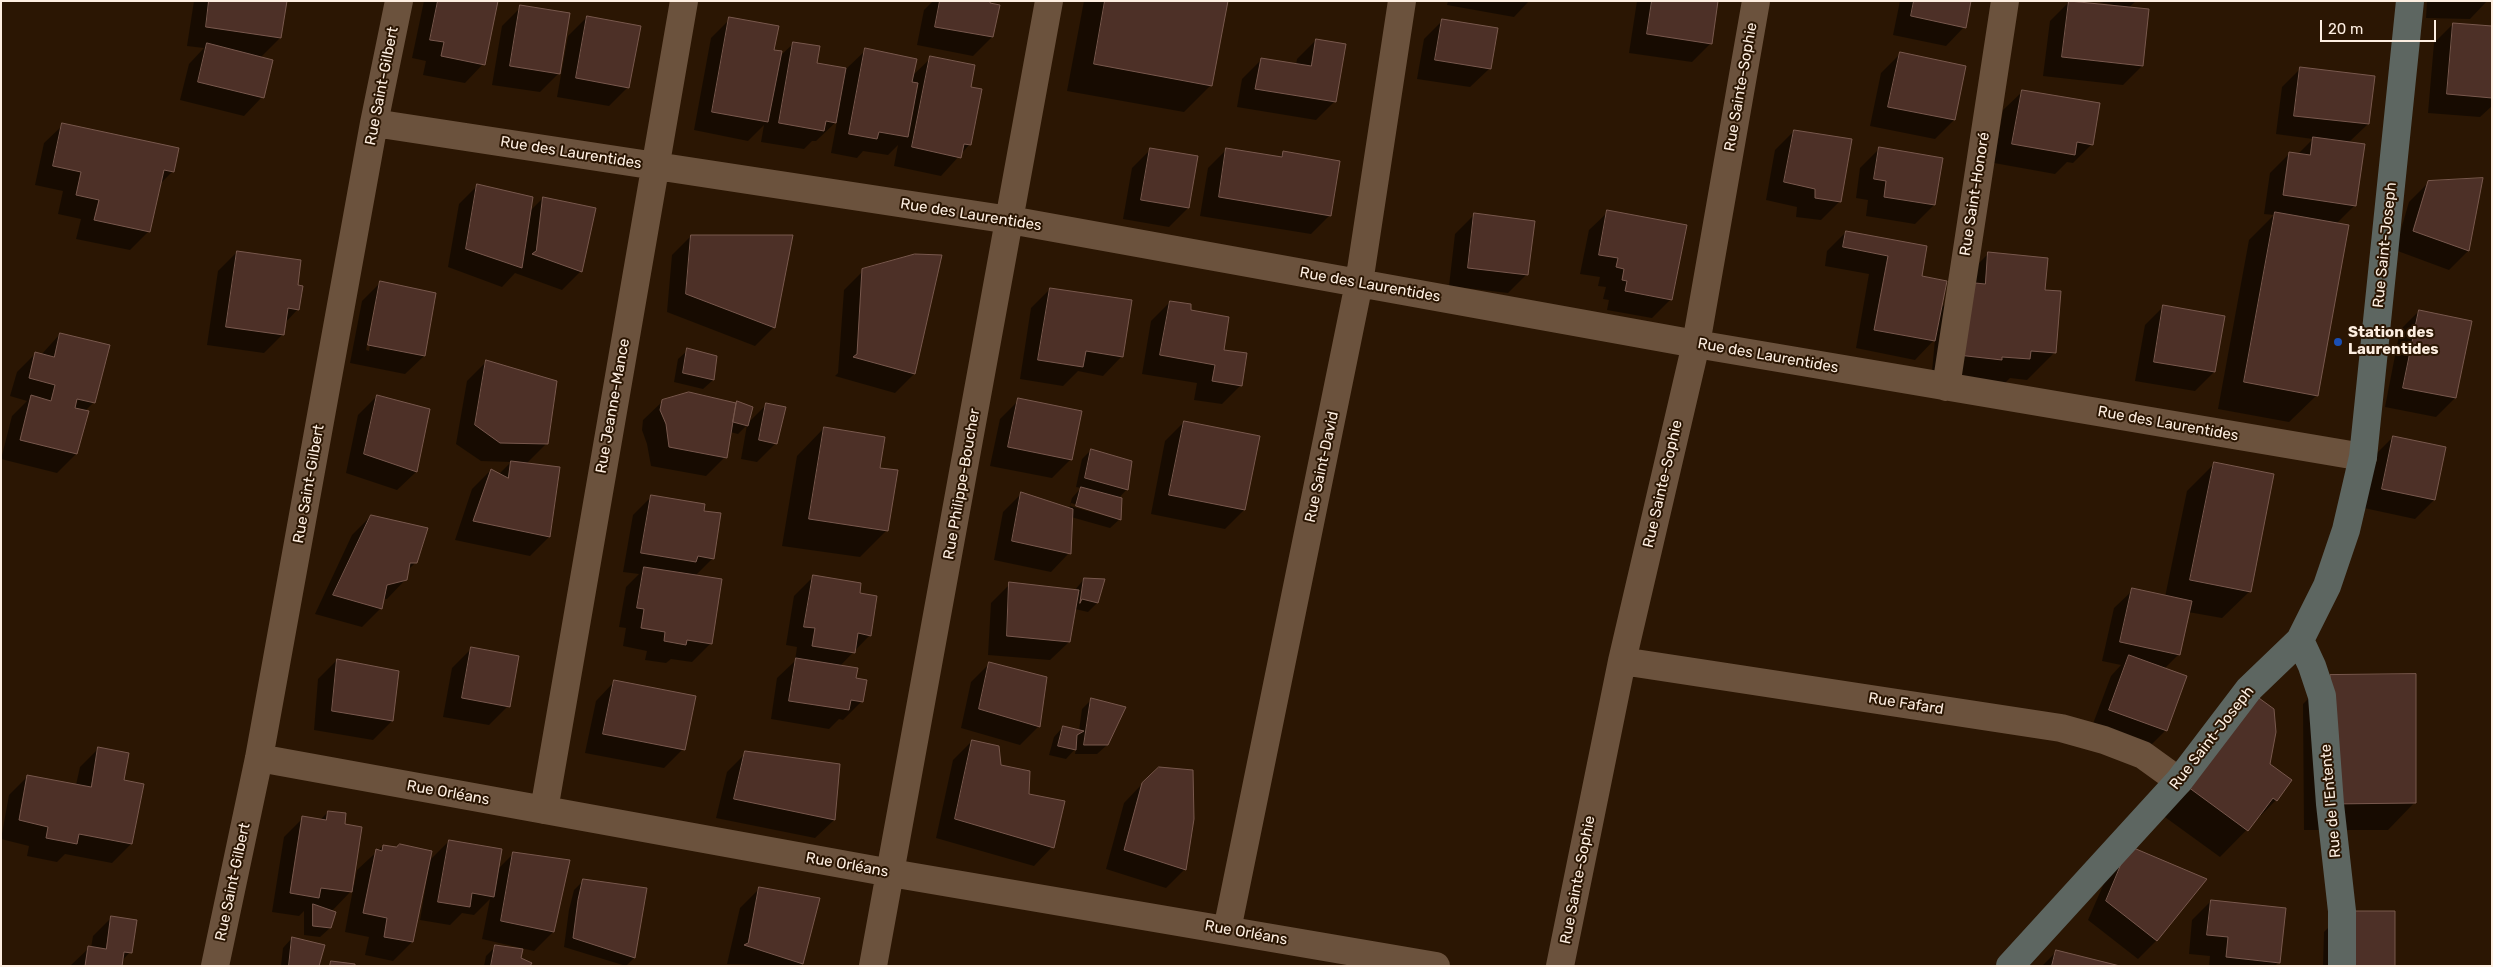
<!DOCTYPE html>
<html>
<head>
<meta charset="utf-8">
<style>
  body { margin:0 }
  #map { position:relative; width:2493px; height:967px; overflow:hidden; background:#2b1603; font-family:Rubik,sans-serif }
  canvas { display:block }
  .frame { position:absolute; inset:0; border:2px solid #fdeee1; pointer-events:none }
  .scale { position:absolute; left:2320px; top:20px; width:116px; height:22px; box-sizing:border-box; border:2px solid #fdeee1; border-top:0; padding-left:6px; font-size:15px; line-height:18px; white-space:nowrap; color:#fdeee1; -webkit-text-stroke:4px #2b1603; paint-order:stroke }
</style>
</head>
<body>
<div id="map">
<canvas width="2493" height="967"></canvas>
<div class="frame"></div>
<div class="scale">20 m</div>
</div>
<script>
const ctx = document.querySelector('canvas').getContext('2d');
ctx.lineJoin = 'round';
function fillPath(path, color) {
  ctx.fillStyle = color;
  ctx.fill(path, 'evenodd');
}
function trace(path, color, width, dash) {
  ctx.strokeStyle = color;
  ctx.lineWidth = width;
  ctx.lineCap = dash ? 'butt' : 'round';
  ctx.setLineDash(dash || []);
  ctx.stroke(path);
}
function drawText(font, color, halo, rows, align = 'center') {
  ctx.font = font + ' Rubik,sans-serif';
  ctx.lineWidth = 4;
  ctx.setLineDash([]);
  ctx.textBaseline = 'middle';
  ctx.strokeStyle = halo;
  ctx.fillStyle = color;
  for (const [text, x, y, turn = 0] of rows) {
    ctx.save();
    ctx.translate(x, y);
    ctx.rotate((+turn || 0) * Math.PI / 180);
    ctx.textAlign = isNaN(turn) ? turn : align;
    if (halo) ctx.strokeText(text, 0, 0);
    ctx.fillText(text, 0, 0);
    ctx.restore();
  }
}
fillPath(new Path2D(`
  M194,1H285L280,38L260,58L262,97L244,116L180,100L189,64L204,48L187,46Z
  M424,1H497L483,64L465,83L423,75L426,61L412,58Z
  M933,1H989L992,37L973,56L917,45L924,10Z
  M1084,1H1227L1211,85L1184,112L1067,91Z
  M1448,1H1529L1514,17L1447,5Z
  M1637,1H1717L1711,43L1692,62L1629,53Z
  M1900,1H1970L1964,27L1946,46L1893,35Z
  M2094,1H2136L2128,8L2142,66L2123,85L2043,76L2050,21L2069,2L2114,7V5Z
  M2427,1H2487L2470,19L2426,18Z
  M521,7L560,72L540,92L492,85L502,26Z
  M587,17L628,87L609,106L557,97L568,36Z
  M730,19L779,57L794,43L816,64L846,69L866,50L912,76L931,58L970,88V144L941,176L894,166L898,145L888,155L863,151L857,158L831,153L837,121L816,141H812L804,149L761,142L764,125L748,141L694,130L711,38Z
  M1443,20L1489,69L1470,87L1417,79L1424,39Z
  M2453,24L2492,27V106L2480,117L2428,113L2434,43Z
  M1316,40L1335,101L1316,120L1237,107L1242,79L1261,60L1296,65L1297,59Z
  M1900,54L1954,120L1935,139L1870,126L1881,73Z
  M2301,68L2368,124L2348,143L2355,205L2336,224L2317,395L2289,422L2218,409L2249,240L2274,215L2264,214L2270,173L2289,154L2297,155L2313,139L2276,134L2282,87Z
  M2022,92L2092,144L2073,163L2067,162L2055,174L1994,163L2003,110Z
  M63,125L173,171L159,185L149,231L130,250L76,239L81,219L58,214L63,191L35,185L44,143Z
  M1794,131L1840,201L1821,220L1796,217L1797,207L1766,200L1775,150Z
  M1151,149L1188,208L1169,227L1123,219L1132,168Z
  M1227,149L1278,158L1283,153L1330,215L1311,234L1200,216L1208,168Z
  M1879,149L1934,205L1915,224L1866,216L1868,200L1856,198L1860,168Z
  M2482,180L2468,251L2449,270L2395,250L2409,202L2428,183Z
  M478,185L529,212L543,198L581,271L562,290L515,273L502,287L448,267L459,204Z
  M1608,212L1671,299L1652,318L1607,310L1609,300L1603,299L1606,287L1598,286L1600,277L1580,274L1589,230Z
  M1474,215L1527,274L1508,293L1449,286L1455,234Z
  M1846,232L1926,247L1920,277L1940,309L1961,288L1962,280L1989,253L2043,291L2055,352L2027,380L2010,378L2002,386L1931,382L1935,339L1915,360L1856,348L1869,274L1825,266L1827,251Z
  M691,236L774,327L755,346L667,312L672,255Z
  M237,252L296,286L298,309L285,323L283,334L264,353L207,345L218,271Z
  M863,271L914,374L895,393L835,376L838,373L844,290Z
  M381,282L424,356L405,374L350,363L362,301ZM375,303H378L369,351L366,350Z
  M1050,289L1121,357L1103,376L1078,371L1063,386L1020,379L1031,308Z
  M1170,302L1189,311L1241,385L1222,404L1194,400L1197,383L1142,374L1151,321Z
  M2164,306L2214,372L2195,391L2135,381L2145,325Z
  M2419,311L2455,398L2436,417L2385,407L2400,330Z
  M60,334L94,402L85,411L87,412L76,454L57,473L1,459L12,416L27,401L10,396L17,372L36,353L41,355Z
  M688,350L716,357L713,380L703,389L674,382L678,359Z
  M486,362L547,443L526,464L549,537L530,556L455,540L472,489L491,470L499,474L511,462L481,461L456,444L467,381Z
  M377,396L429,409L416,472L397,490L346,473L358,415Z
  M1019,400L1071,459L1052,478L990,466L1000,419Z
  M663,401L735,405L738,402L748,423L766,405L776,443L757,462L741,459L747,425L738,434L730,432L725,457L706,476L651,466L647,444L642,430L643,420Z
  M1184,422L1244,510L1225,529L1151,514L1165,441Z
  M824,428L887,530L860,557L782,546L797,456Z
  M2393,437L2434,500L2415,519L2364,508L2374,456Z
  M1091,450L1127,489L1119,498L1120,519L1110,528L1071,517L1069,553L1051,572L994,560L1003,512L1022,493L1069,509L1072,498L1081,488L1076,487L1082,459ZM1071,503L1113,516V518L1070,506Z
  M2214,464L2250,591L2222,618L2188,612L2179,654L2164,669L2166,730L2147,749L2091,729L2111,676L2121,665L2102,661L2114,608L2133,590L2165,597L2187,491Z
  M652,496L712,559L695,576L711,643L692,662L671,659L666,663L645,660L647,651L623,646L626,628L619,627L626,587L639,574L623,572L633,515Z
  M371,516L416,562L407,571L406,579L387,599H383L381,608L362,627L315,614L352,535Z
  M813,577L858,594L870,635L840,666L855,679L862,701L843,720L839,719L829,729L771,719L777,678L795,661L797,647L786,645L794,596Z
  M1084,579L1097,603L1088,612L1075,609L1069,642L1050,660L988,655L991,603L1010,584L1075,590Z
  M471,649L508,706L489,725L443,717L452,668Z
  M337,660L392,721L373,740L314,730L318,679Z
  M990,663L1039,726L1020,745L961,728L971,682Z
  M2330,677L2415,802L2388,830H2304L2303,704Z
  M614,682L683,749L664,768L585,753L596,701Z
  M1091,700L1107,745L1097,754H1075L1076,748L1066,759L1049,755L1054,737L1063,727L1079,731L1082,709Z
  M2273,710L2269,765L2276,800L2220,857L2158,812Z
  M972,741L1000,766L1052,847L1034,866L936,838L953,760Z
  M99,748L122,781L131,844L112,863L65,854L57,862L27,856L29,846L1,839L9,795L28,776L76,785L80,767Z
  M746,753L834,820L815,838L716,818L727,772Z
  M1143,783L1185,869L1166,888L1106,869L1124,803Z
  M328,812L343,825L352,884L354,885L357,870L383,846L428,862L449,841L497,870L514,853L569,861L553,932L534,951L482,939L490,899L474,915L462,913L450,925L420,920L428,872H426L412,942L393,961L365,955L369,937L345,932L353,889L331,912L330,928L320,937L304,935V911L299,916L272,912L284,837L303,818L320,820Z
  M2130,848L2205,880L2156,941L2138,959L2088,920L2111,867Z
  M584,880L646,889L634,958L626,966L564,947L569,910L574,890Z
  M759,889L802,964L800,966L727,964L740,908Z
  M2211,901L2279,962L2275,966H2209L2210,956L2189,954L2192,920Z
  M2343,913L2394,966H2323L2324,932Z
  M112,917L130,952L121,962V966H70L89,948H91L93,936Z
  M292,938L318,966H281L283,948Z
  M495,947L520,959L529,966H484L486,956Z
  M2056,952L2114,966H2042Z`), '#0007');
const building = new Path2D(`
  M209,1H287L281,38L206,27Z
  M438,1H498L485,65L441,56L444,42L430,40Z
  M940,1H990V3L1000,5L993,37L935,27Z
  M1105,1H1228L1212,86L1094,64Z
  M1652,1H1718L1712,44L1647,34Z
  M1914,1H1971L1966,28L1911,16Z
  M2069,1L2149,9L2143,66L2062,57Z
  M520,5L570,13L560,74L510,66Z
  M587,16L641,26L629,88L576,78Z
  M729,17L779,26L774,50L782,51L768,122L712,112Z
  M1442,19L1498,28L1491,69L1435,60Z
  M2453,23L2492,26V98L2447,94Z
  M1316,39L1346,44L1336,102L1255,89L1261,58L1311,66Z
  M793,42L820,46L817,63L846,68L836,123L826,121L824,131L779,123Z
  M207,43L273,60L264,98L198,82Z
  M865,48L917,59L912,82L918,83L908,137L879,132L877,139L849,134Z
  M1900,52L1966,66L1955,120L1888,107Z
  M930,56L975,65L971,87L982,89L971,145L964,144L961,158L912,147Z
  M2300,67L2375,76L2369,124L2294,116Z
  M2022,90L2100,103L2093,145L2077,142L2075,155L2012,144Z
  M62,123L179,148L174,172L164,170L150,232L94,220L99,200L76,195L81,172L53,166Z
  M1794,130L1852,139L1841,202L1815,198V189L1784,182Z
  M2313,137L2365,144L2356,206L2283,195L2289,152L2310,155Z
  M1879,147L1943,158L1935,205L1884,197L1886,181L1874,179Z
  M1150,148L1198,156L1189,208L1141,200Z
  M1226,148L1282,157L1283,151L1340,161L1331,216L1219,197Z
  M2483,178L2469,251L2413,231L2428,181Z
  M477,184L533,197L522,268L466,249Z
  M543,197L596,208L582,272L532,254L536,251Z
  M1607,210L1687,225L1672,300L1625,291L1627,281L1622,280L1624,269L1616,267L1618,258L1599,255Z
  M2275,212L2349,225L2318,396L2244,382Z
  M1474,213L1535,221L1528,275L1468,268Z
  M1846,231L1927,246L1922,276L1947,281L1935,341L1874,330L1888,256L1843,247Z
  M691,235H793L775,328L686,294Z
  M237,251L301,260L298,285L303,286L299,310L288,308L284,335L226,327Z
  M1988,252L2048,258L2045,290L2061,291L2056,353L2031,351L2030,359L2002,357V360L1958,355L1965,282L1985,284Z
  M915,254L942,255L915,374L853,357L857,354L862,269Z
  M380,281L436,293L425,356L368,345Z
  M1050,288L1132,300L1123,357L1086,351L1083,367L1038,360Z
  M1170,301L1191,304V310L1229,317L1224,350L1247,353L1242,386L1212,381L1215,365L1160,355Z
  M2163,305L2225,316L2215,372L2154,362Z
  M2419,310L2472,321L2456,398L2403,388Z
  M60,333L110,345L95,403L77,399L75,408L89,411L77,454L20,440L31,395L51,401L55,385L29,378L35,352L54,357Z
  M687,348L717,356L714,380L683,373Z
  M486,360L557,381L548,444L500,443L475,425Z
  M689,392L736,403L727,458L669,447L666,424L660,410L662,400Z
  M377,395L430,409L417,472L364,454Z
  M1018,398L1082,411L1072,460L1008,447Z
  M737,401L753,407L748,426L733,422Z
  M766,403L786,407L777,444L759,440Z
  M1184,421L1260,436L1245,510L1169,495Z
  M824,427L885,437L880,468L898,470L888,531L809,519Z
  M2393,436L2446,447L2435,500L2382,489Z
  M1091,449L1132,461L1128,490L1085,478Z
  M511,461L560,467L550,537L473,521L491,469L508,478Z
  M2214,462L2274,474L2251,592L2190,580Z
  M1081,487L1122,498L1121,520L1076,506Z
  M1021,492L1073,509L1071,554L1012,541Z
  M651,495L705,504L704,511L721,513L714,559L698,556L696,562L641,553Z
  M371,515L428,528L417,563H410L407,580L387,585L382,609L333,595Z
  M644,567L722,579L712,644L687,640L686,645L664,641L665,632L641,628L644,609L637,608Z
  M813,575L861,583L860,593L877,596L871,636L858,633L855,653L812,646L815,628L804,627Z
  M1084,578L1105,579L1098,603L1082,599L1080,603Z
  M1009,582L1079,590L1070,642L1007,636Z
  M2132,588L2192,601L2180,655L2120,642Z
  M471,647L519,656L510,707L462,698Z
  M2129,655L2187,676L2167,731L2109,710Z
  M796,658L858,668L856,678L867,680L863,702L851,700L849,710L789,701Z
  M337,659L399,671L393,721L332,711Z
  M989,662L1047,677L1040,727L979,709Z
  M2416,674V803L2330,804V675Z
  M614,680L696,696L685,750L603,734Z
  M2252,693L2274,709L2276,732L2270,764L2292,780L2277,801L2273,798L2248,831L2184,784Z
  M1091,698L1126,707L1108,745H1084Z
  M1063,726L1084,731L1077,735L1076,750L1058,746Z
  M972,740L999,746L1001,765L1030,771L1029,794L1065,801L1054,848L955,819Z
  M98,747L129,753L124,780L144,784L132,844L79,834L77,844L46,838L48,827L19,820L27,775L91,787Z
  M745,751L840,764L835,820L734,799Z
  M1159,767L1193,770L1194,819L1186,870L1124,850L1142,783Z
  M328,811L346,813L345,824L362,827L352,892L321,888L319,898L290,893L302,816L326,820Z
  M449,840L502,849L494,897L472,893L470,907L438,902Z
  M400,844L432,851L413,942L384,937L387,918L363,913L376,849L382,851L383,845L396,847Z
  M2129,846L2207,879L2157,941L2106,901Z
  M513,852L570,860L554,932L501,921Z
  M583,879L647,888L635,958L573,938L578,900Z
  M759,887L820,898L803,964L744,945L748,943Z
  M2211,900L2286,908L2280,963L2226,957L2228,937L2207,935Z
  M313,904L336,912L331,928L313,926Z
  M2342,911H2395V966H2342Z
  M111,916L137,920L132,953L124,952L122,966H85L88,946L106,949Z
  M292,937L325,945L319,966H289Z
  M495,945L523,949L521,958L532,963L530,966H491Z
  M2056,950L2120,966H2052Z
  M331,961L355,964V966H330Z`);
fillPath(building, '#4d3027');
trace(building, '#78584d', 1);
trace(new Path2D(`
  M374,123L1010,220L1696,344L2363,457
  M1946,387L2005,1
  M1622,661L2061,728L2104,740L2143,755L2179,781
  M259,758L891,873L1436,966
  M544,810L684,1
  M1227,930L1359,283L1402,1
  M215,966L259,758L374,123L399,1
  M873,966L1049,1
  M1560,966L1622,661L1696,344L1756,1`), '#6b523d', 28);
trace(new Path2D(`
  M2300,640L2312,666L2322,696L2330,804L2342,911V966
  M2010,966L2179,781L2249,689L2300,640L2327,586L2346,530L2363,457L2410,1`), '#5d6661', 28);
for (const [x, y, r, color] of [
  [2338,342,5,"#1a4fb4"]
]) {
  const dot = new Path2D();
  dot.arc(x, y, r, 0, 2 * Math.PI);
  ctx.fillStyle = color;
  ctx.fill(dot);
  trace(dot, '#2b1603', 2);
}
drawText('15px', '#fdeee1', '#2b1603', [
  ["Rue Saint-Gilbert",382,86,-79],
  ["Rue Sainte-Sophie",1741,87,-80],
  ["Rue des Laurentides",571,153,9],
  ["Rue Saint-Honoré",1975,194,-81],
  ["Rue des Laurentides",971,215,9],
  ["Rue Saint-Joseph",2385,245,-84],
  ["Rue des Laurentides",1370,285,10],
  ["Rue des Laurentides",1768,356,10],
  ["Rue Jeanne-Mance",613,406,-80],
  ["Rue des Laurentides",2168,424,10],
  ["Rue Saint-David",1322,467,-78],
  ["Rue Saint-Gilbert",309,484,-80],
  ["Rue Philippe-Boucher",962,484,-80],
  ["Rue Sainte-Sophie",1663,484,-77],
  ["Rue Fafard",1906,704,9],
  ["Rue Saint-Joseph",2212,738,-52],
  ["Rue Orléans",448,793,10],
  ["Rue de l'Entente",2331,801,-95],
  ["Rue Orléans",847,865,10],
  ["Rue Sainte-Sophie",1578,880,-79],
  ["Rue Saint-Gilbert",233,882,-78],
  ["Rue Orléans",1246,933,10]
]);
drawText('bold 15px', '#fdeee1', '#2b1603', [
  ["Station des",2348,333],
  ["Laurentides",2348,350]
], 'left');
</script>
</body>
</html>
